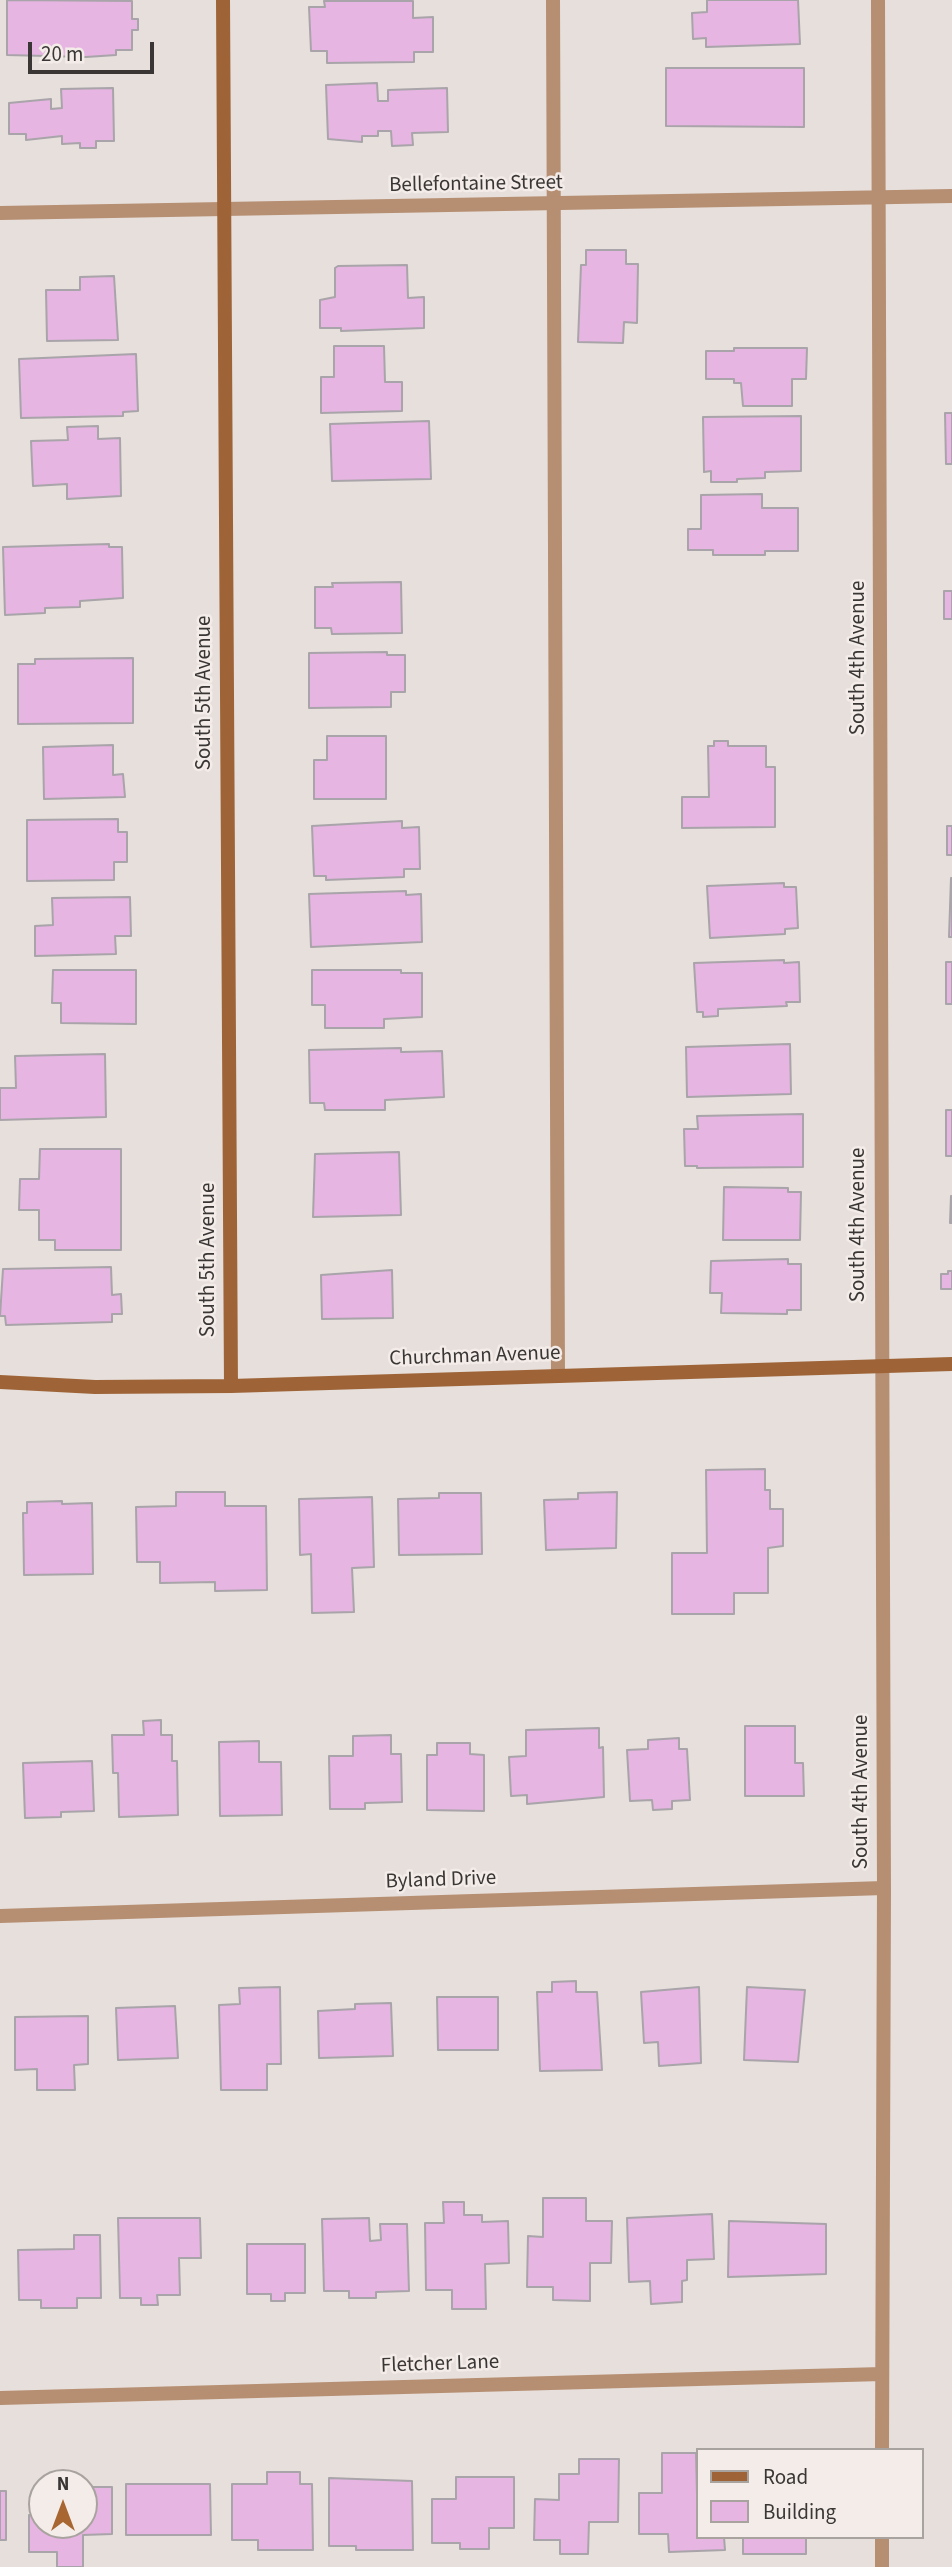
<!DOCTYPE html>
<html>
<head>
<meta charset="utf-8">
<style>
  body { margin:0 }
  #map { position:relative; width:952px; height:2567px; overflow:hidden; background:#e6dfdb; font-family:"Source Sans 3",sans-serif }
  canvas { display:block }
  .legend { position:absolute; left:696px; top:2448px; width:228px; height:91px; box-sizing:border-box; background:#f3ece8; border:2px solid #a9a3a0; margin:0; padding:9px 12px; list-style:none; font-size:21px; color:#393635 }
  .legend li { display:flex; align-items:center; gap:14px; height:35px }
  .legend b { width:35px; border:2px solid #a9a3a0 }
  .north { position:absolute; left:28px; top:2469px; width:70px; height:70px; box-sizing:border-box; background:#f3ece8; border:2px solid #a9a3a0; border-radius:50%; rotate:0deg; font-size:19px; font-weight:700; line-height:28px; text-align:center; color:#393635 }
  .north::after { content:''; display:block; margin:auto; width:24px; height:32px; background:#a86632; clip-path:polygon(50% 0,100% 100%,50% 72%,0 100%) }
  .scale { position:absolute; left:28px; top:42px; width:126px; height:32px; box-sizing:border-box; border:4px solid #393635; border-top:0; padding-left:9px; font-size:21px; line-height:24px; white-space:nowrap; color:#393635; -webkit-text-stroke:5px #f3ece8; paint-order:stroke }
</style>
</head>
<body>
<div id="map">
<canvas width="952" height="2567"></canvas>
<ul class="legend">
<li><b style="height:9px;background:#9e6437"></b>Road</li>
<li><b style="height:19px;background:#e6b5e2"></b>Building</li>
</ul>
<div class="north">N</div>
<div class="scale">20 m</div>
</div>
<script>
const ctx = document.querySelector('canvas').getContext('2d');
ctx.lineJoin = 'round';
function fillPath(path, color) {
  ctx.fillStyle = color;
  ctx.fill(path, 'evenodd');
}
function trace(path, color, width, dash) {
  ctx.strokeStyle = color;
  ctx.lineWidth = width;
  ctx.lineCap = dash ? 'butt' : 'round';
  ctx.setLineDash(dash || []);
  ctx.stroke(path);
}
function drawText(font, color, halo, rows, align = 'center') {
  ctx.font = font + ' "Source Sans 3",sans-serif';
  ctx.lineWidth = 5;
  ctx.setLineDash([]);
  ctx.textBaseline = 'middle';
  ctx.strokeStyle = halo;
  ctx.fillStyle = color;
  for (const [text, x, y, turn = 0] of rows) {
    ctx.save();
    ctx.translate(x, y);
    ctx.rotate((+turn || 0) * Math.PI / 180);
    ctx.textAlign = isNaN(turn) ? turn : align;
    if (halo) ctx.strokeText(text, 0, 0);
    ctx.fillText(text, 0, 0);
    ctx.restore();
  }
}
const building = new Path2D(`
  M7,0L132,1V19H138V30H132V50H116V55L86,57L7,55Z
  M707,0H798L800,44L706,47V38L693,39L692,13L707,12Z
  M324,1H413V18L433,17V52H414V62L327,63V51H311L309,7H325Z
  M666,68H804V127L666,126Z
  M377,83L378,101H388V90L447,88L448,132L412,133L413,145L392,146L391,131H378V136H362V142L328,139L326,85Z
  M113,88L114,141H96V148H80V143L62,144V136L26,140V134H9V103L51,99V109L62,108L61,89Z
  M586,250H626V264H638L637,323L624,322L623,343L578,342L581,265H586Z
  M407,265L408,298L424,297V328L341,331V328H320V300L335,297V268L338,266Z
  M114,276L118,340L47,341L46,290H80V277Z
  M334,346H384L385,382H402V411L321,413V377H334Z
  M734,348H807L806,379H792V406H743L741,383H734V379H706V351H734Z
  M136,354L138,411L123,412V416L21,418L19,359Z
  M945,413H952V464H946Z
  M801,416V471L765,472V478L737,479V482H711V471L704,472L703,417Z
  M429,421L431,479L332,481L330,424Z
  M98,426V439L120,438L121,496L67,499V484L33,486L31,441L68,440L67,427Z
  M762,494V508H798V551H765V555H713V550H688V529H701V495Z
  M109,544V547H122L123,598L80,601V607L45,608V613L5,615L3,547Z
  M401,582L402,633L332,634L331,628H315V587H333L332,583Z
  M944,591H952V619H944Z
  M387,652V655H405V692H391V707L309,708V653Z
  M133,658V723L18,724V664H35V659Z
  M327,736H386V799H314V760H327Z
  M714,741H728V746H766V767H775V827L682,828V797H709L708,746H714Z
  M113,745V775L123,774L125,797L44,799L43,747Z
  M118,819V832H127V862H114V880L27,881V820Z
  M402,821V828L419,827L420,869H404V877L326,880V876H314L312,826Z
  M947,826H952V855H947Z
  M951,878H952V937H949Z
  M784,883V887H796L798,928L785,929V934L710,938L707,886Z
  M406,891V895L421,894L422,942L311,947L309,894Z
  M130,897L131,936H115L116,954L35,956V926L53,925L52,898Z
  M784,960V963L799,962L800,1002H786L787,1006L718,1009V1016L703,1017V1012H697L694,963Z
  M946,962H952V1004H946Z
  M53,970H136V1024L61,1023V1003H52Z
  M312,970H401V973H422V1017L384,1019V1028H325V1005H312Z
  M790,1044L791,1094L687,1097L686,1047Z
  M401,1048V1052L442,1051L444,1097L385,1100V1110H325L324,1103H310L309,1050Z
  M105,1054L106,1117L0,1120V1088H16L15,1056Z
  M946,1110H952V1156H946Z
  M803,1114V1167L697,1168V1166H685L684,1129H698L697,1116Z
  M40,1149H121V1250H55V1240H39V1210H19L20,1179H39Z
  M399,1152L401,1215L313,1217L315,1154Z
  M724,1187L788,1188V1192H801L800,1240H723Z
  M951,1196H952V1223H950Z
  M788,1259V1264H801V1310H787V1314L721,1313L722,1293H710L711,1261Z
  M111,1267L112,1295L121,1294L122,1314H112V1322L6,1325L5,1316H0L3,1269Z
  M392,1270L393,1318L322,1319L321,1275Z
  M948,1271H952V1289H941V1274H948Z
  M765,1469V1490H770V1509H783V1546L768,1548V1593H734V1614H672V1553H707L706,1470Z
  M176,1492H225V1506H266L267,1590L215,1591V1582L160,1583V1562H137L136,1507L176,1506Z
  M617,1492L616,1548L546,1550L544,1500L578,1499V1493Z
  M439,1493H481L482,1554L399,1555L398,1499L439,1498Z
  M372,1497L374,1567L352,1568L354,1612L312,1613L311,1554L300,1555L299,1499Z
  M62,1501V1504L92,1503L93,1574L24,1575L23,1513H27V1502Z
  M161,1720V1735H172V1761H177L178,1815L119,1817L118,1773H113L112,1735H144L143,1721Z
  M745,1726H795V1763H803L804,1796H745Z
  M599,1728V1748L603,1747L604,1797L527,1804V1795L511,1796L509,1757L526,1756V1730Z
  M391,1735V1754H401L402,1802L365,1803V1809H330L329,1756H353V1736Z
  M679,1738V1749H687L690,1800L672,1801V1809L653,1810L652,1800L630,1801L627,1750L648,1749V1740Z
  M259,1741V1762H281L282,1815L220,1816L219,1742Z
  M437,1743H470V1754L484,1755V1811L427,1810V1755H437Z
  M92,1761L94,1811L61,1812V1817L25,1818L23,1763Z
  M576,1981V1992H597L602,2070L540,2071L537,1992H552V1982Z
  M280,1987L281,2064H267V2090H221L219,2005L240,2004L239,1988Z
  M699,1987L701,2063L659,2066L658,2042L644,2043L641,1992Z
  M747,1987L805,1990L798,2062L744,2060Z
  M437,1997H498V2050H438Z
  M391,2003L393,2056L319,2058L318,2011L355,2009V2004Z
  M175,2006L178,2058L118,2060L116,2008Z
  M88,2016V2064L74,2065L75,2090H37V2069L15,2070V2017Z
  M543,2198H586V2221H612L611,2263H590V2301L553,2300V2287H527L528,2236L543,2237Z
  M443,2202H464V2215H482V2222L508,2221L509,2263L485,2264L486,2309H452V2290H426L425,2223H444Z
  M712,2214L714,2259L687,2260V2280L682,2281V2302L651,2304L650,2281L629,2282L627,2218Z
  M118,2218H200L201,2258H179L180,2295H157L158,2305H141V2298H120Z
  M369,2218L370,2241L381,2240L380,2224H407L409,2291L376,2292V2298H349V2291H324L322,2219Z
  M729,2221L826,2224V2274L728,2277Z
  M74,2235H100L101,2298H77V2308H41V2300H19L18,2250L74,2249Z
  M247,2244H305V2293H285V2301H271V2294H247Z
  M662,2453H696L698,2537H724L725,2550L669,2552L668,2534H639V2493H662Z
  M579,2459H619L618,2522H589L588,2554H560V2540H534L535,2499L559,2500V2474H579Z
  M267,2472H300V2484H312L313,2550H258V2540H232V2484H267Z
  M456,2477H514V2528H489V2549H460V2543H432V2499H456Z
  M329,2478L412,2481L413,2550H356V2546H329Z
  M126,2484H210L211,2535H126Z
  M84,2487H112V2534L83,2535V2567H57V2552H29V2515H42V2525H84Z
  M0,2491H6V2540H0Z
  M743,2537H806V2554H743Z`);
fillPath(building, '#e6b5e2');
trace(building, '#a9a4a9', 2);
trace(new Path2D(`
  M553,0L558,1376`), '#b68e71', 14);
trace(new Path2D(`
  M878,0L884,1888L882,2450
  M0,213L952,196
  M0,1916L884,1888
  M0,2398L882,2374
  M882,2537V2567`), '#b68e71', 14);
trace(new Path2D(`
  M223,0L231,1386
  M0,1382L95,1387L231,1386L952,1364`), '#9e6437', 14);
drawText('21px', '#393635', '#f3ece8', [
  ["Bellefontaine Street",476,185,-1],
  ["South 4th Avenue",859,658,-90],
  ["South 5th Avenue",205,693,-90],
  ["South 4th Avenue",859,1225,-90],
  ["South 5th Avenue",209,1260,-90],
  ["Churchman Avenue",475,1357,-2],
  ["South 4th Avenue",862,1792,-90],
  ["Byland Drive",441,1881,-2],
  ["Fletcher Lane",440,2365,-2]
]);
</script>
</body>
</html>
